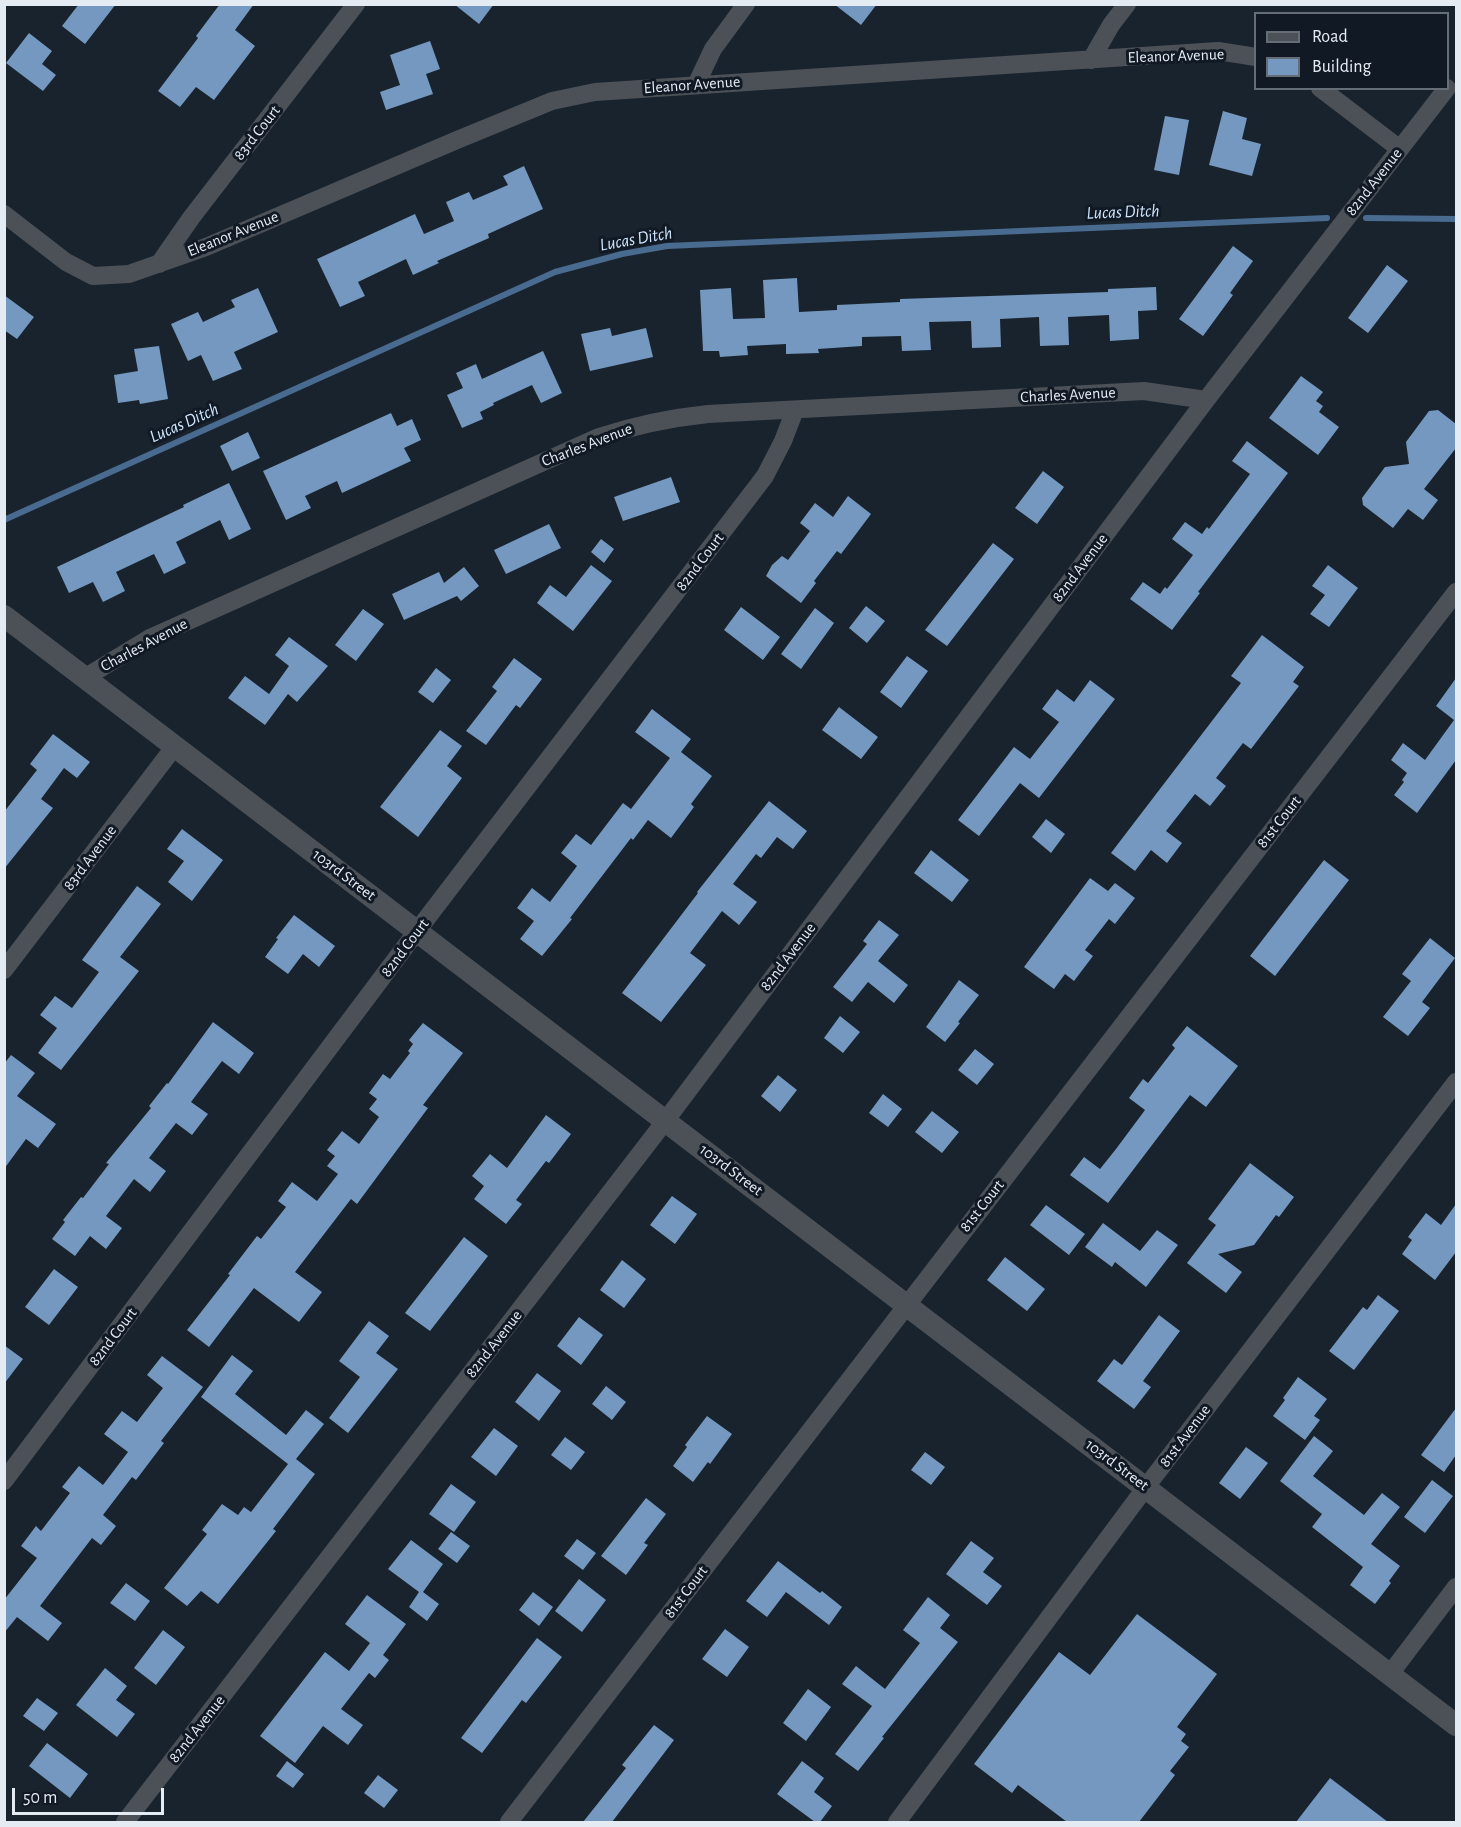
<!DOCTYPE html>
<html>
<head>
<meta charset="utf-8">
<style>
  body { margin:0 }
  #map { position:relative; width:1461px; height:1827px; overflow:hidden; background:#19232e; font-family:"Alegreya Sans",sans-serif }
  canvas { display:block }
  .frame { position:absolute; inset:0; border:6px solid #e5ebf3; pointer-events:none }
  .legend { position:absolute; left:1254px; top:12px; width:195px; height:78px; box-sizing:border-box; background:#101924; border:2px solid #656d77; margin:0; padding:8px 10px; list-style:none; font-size:18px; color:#e5ebf3 }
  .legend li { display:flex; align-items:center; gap:12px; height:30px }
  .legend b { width:30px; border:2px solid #656d77 }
  .scale { position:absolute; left:12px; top:1788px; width:152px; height:27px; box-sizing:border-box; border:3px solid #e5ebf3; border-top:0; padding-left:8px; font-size:18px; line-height:21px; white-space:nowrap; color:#e5ebf3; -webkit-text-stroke:4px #101924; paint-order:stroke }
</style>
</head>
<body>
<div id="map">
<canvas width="1461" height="1827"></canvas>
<div class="frame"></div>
<ul class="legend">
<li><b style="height:8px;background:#4c5157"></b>Road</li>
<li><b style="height:16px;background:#7498bf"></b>Building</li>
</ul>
<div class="scale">50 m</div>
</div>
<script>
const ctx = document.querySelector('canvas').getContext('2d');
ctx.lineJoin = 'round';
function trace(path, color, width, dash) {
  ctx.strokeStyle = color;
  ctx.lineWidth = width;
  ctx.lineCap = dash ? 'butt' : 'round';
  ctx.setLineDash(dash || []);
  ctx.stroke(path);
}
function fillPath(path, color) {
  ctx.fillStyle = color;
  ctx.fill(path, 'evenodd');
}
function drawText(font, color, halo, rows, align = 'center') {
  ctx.font = font + ' "Alegreya Sans",sans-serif';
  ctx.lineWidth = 6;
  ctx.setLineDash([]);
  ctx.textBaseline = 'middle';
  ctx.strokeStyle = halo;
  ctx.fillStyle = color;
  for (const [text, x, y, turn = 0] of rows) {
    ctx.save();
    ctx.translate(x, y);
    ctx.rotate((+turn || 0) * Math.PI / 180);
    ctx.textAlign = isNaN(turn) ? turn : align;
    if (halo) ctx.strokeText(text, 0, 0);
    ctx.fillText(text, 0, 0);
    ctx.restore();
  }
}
trace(new Path2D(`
  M1366,218L1456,219
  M4,520L555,272L622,254L667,246L1327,218`), '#496b90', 6);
fillPath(new Path2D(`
  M79,4H116L85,44L62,26Z
  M220,4H254L235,30L255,46L214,100L196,87L180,107L158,91L198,38L196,36Z
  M454,4H494L479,24Z
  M834,4H877L861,25Z
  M29,33L52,51L42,64L56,75L43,91L6,63Z
  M430,41L440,69L426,74L433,94L386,110L380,92L400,85L390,55Z
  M1223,111L1247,118L1242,139L1261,144L1252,176L1209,165Z
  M1165,116L1189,120L1179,175L1154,170Z
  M524,166L543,209L488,234L489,238L437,261L439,263L413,275L406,259L358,282L365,296L340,307L317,259L415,214L424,234L454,221L446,202L469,192L473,200L508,185L503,176Z
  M1233,246L1253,261L1230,293L1233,295L1203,336L1179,319Z
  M1387,265L1408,281L1368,333L1348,318Z
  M797,278L799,312L837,310V305L900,302V299L1108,292V289L1156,287L1157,310L1138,311L1139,339L1110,341L1109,315L1068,317L1069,345L1040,346L1039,317L1000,319L1001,347L972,348L971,321L929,322L931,350L902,351L901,336L862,337V346L818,349L819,353L786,354V344L747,346L748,355L720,357L719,351H703L700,290L731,288L733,319L765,318L763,280Z
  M258,288L278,332L234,352L242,369L213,381L201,355L188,361L171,324L198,312L203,322L235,307L231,300Z
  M4,295L34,317L17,339L4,330Z
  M610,328L612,336L646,328L653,357L590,371L581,334Z
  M159,346L168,399L140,404L139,400L118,403L114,375L138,371L134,349Z
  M543,351L562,393L541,403L532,385L493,403L494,405L480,412L483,419L462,428L447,395L463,388L456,373L476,364L482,379Z
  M1301,376L1323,392L1316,401L1323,406L1319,412L1339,427L1318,455L1269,418Z
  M1438,410L1456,424V448L1424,489L1438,500L1423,520L1408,509L1393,528L1363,505L1362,498L1385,467L1409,464L1406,442L1429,411Z
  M391,413L397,426L412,419L421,440L404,448L411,461L342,493L337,481L305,496L311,508L286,520L263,471Z
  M248,432L260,458L232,471L220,446Z
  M1247,441L1288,473L1198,592L1200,593L1172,630L1130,599L1143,582L1160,594L1165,587L1167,589L1193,555L1172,539L1185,522L1202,534L1207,527L1209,529L1250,474L1232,461Z
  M1043,471L1064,487L1037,524L1015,508Z
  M671,477L680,502L623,521L614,497Z
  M229,483L251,529L229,540L220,520L176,542L186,563L164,574L154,554L116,572L125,591L103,602L93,582L69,593L57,567L184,507L183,505Z
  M848,496L871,514L841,554L837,551L814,581L816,583L801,603L766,576L772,565L782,556L788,560L810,531L800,523L815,503L833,517Z
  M549,524L561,548L506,574L494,550Z
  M601,539L614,549L604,563L591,552Z
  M993,543L1014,559L947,646L925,630Z
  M591,565L612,581L573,631L537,603L550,585L566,597Z
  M1328,565L1358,588L1329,627L1310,614L1325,595L1312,586Z
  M464,567L479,586L461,601L457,596L404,620L392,594L439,572L444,583Z
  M866,606L885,621L867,643L849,628Z
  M741,607L780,637L763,660L724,630Z
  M815,608L834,623L801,669L781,654Z
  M363,609L384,624L356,661L335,645Z
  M1262,635L1304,667L1293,682L1299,686L1251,749L1243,743L1216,778L1226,786L1210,806L1195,794L1166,831L1182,843L1167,863L1151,850L1135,871L1111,853L1241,683L1231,676Z
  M289,637L328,666L297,702L288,694L265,725L228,698L245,676L269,694L289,666L275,655Z
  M907,656L928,671L901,708L880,692Z
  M514,658L542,679L520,708L516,705L486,745L466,731L497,691L492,687Z
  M436,668L451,680L433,703L418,692Z
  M1456,678V760L1417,813L1394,795L1404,782L1402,780L1407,773L1391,760L1403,743L1425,760L1454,720L1436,706Z
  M1090,680L1115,699L1039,798L1020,783L979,836L958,820L1014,747L1030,759L1059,722L1042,709L1057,689L1074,702Z
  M839,707L878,737L861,759L822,730Z
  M652,709L691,739L681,752L712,776L691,804L694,807L671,838L648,820L633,840L631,838L570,918L572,919L542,956L520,939L534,921L517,908L532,888L550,902L577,866L561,853L576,834L591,845L623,803L631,809L670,758L635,732Z
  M440,730L462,746L447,766L462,778L418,837L380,807Z
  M53,734L90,762L77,778L64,768L41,799L53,808L4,869V812L37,770L30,764Z
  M769,801L807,831L793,849L777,837L761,858L756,854L733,884L757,902L739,925L722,911L690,953L706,965L661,1022L622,993L698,893L697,892Z
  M1046,819L1065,834L1051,853L1032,837Z
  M182,829L223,860L192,901L168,882L184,861L167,849Z
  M931,850L969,880L952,902L914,873Z
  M1324,860L1349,880L1275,976L1250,956Z
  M1090,878L1108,891L1115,883L1135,898L1115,924L1109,919L1085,950L1093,956L1074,981L1065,974L1054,989L1024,967Z
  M137,886L161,904L120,957L139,971L61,1070L38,1053L57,1028L40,1015L55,996L72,1008L99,972L82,960Z
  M294,915L335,946L319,967L303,954L288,974L265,957L278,939L276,938Z
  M879,920L899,935L878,961L908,985L894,1003L868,982L852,1002L833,987L867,944L863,941Z
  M1430,938L1455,958L1422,1002L1430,1008L1408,1036L1383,1017L1411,981L1402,974Z
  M959,980L979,995L958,1022L960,1023L945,1042L926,1027Z
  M840,1016L860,1032L843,1053L824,1038Z
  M213,1022L254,1053L239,1074L222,1061L191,1102L208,1114L192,1135L176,1123L149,1158L166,1171L150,1192L134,1179L106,1216L122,1228L106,1249L90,1236L75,1256L52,1239L65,1222L63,1220L81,1197L83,1198L109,1164L106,1163L151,1108L149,1106L167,1083L168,1084Z
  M423,1023L463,1053L423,1105L428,1108L357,1204L351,1199L295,1272L322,1292L299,1322L254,1288L209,1347L187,1330L230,1275L228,1274L257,1236L261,1239L286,1207L278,1201L292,1182L317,1201L338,1174L327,1166L335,1156L327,1150L342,1131L359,1144L379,1117L369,1109L377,1099L369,1093L383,1074L390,1079L410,1053L408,1051L413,1044L409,1040Z
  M1187,1026L1238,1066L1206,1107L1190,1095L1108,1203L1070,1175L1084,1157L1100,1169L1116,1149L1145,1110L1129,1098L1143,1079L1148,1083L1175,1048L1172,1045Z
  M975,1049L994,1064L977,1085L958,1070Z
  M11,1055L35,1073L17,1096L56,1124L38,1148L26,1139L4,1169V1064Z
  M778,1075L797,1090L780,1112L761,1096Z
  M883,1094L902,1109L888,1127L869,1113Z
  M932,1111L959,1132L942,1153L915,1132Z
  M546,1115L571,1134L549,1163L546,1161L516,1200L522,1204L506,1224L474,1199L484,1186L472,1176L490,1154L507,1168Z
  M1250,1163L1294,1197L1279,1217L1276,1215L1254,1245L1218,1254L1242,1272L1226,1293L1187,1263L1216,1225L1208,1219Z
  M672,1196L697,1214L675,1244L650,1225Z
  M1456,1204V1252L1435,1280L1402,1254L1412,1240L1408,1237L1426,1213L1441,1225Z
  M1046,1205L1085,1234L1069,1255L1030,1225Z
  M1103,1223L1140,1251L1157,1230L1178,1245L1146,1287L1115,1262L1112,1267L1085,1247Z
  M464,1237L488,1256L430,1331L405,1313Z
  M1005,1257L1045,1289L1027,1311L987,1280Z
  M622,1260L646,1279L624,1308L600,1290Z
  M54,1269L78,1287L49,1325L25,1307Z
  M1378,1295L1399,1311L1354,1370L1329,1351L1363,1307L1367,1310Z
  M1159,1315L1180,1331L1143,1381L1151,1387L1134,1409L1097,1381L1114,1359L1122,1365Z
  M579,1317L603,1335L581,1365L557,1346Z
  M369,1321L389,1336L376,1353L398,1369L348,1433L329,1418L360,1377L339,1361Z
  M4,1345L23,1359L4,1384Z
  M232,1355L253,1371L235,1394L286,1435L306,1410L324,1424L296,1459L315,1474L273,1529L276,1531L218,1604L201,1591L187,1606L164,1588L207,1534L202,1530L222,1504L238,1515L244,1507L251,1512L288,1464L201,1397Z
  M162,1356L203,1387L161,1441L164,1443L136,1480L132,1477L103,1515L116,1526L101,1545L92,1538L40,1606L62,1623L48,1641L17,1617L4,1633V1600L37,1558L21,1546L36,1526L41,1531L70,1493L62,1487L79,1466L103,1485L128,1452L104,1434L122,1411L137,1422L163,1388L147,1375Z
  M537,1373L561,1391L539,1421L515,1402Z
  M1298,1377L1327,1399L1314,1416L1320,1420L1305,1440L1273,1416L1285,1400L1283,1398Z
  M606,1386L626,1402L612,1420L592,1404Z
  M1456,1408V1455L1444,1472L1421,1455Z
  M707,1416L732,1434L710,1464L708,1462L693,1482L673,1466L687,1447L685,1445Z
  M494,1428L518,1446L496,1476L471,1457Z
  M1314,1436L1333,1451L1313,1476L1364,1515L1382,1493L1400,1507L1371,1544L1400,1566L1389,1581L1391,1583L1375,1604L1350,1585L1363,1567L1312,1527L1322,1514L1280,1481Z
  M565,1437L585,1452L571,1470L551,1455Z
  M1246,1447L1268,1463L1240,1499L1219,1483Z
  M925,1452L945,1467L931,1485L911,1470Z
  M1432,1480L1453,1496L1425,1533L1404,1517Z
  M451,1484L476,1502L454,1532L429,1514Z
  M646,1498L666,1514L644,1543L648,1545L626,1575L601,1556Z
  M451,1532L470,1546L457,1563L438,1549Z
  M577,1539L596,1553L583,1570L564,1556Z
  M411,1540L443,1564L423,1592L439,1604L427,1621L409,1607L419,1592L388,1569Z
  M971,1541L994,1558L983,1572L1002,1586L987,1605L946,1574Z
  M778,1561L820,1593L822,1591L842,1607L829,1625L786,1592L767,1617L746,1601Z
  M579,1579L606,1600L582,1632L555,1611Z
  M126,1583L150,1601L135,1621L110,1603Z
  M533,1592L553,1607L539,1626L519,1610Z
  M367,1595L406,1624L383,1655L389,1660L375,1678L369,1673L341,1709L363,1725L348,1745L323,1726L295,1763L260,1736L325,1652L349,1671L370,1643L345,1624Z
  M928,1597L950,1615L940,1628L958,1642L882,1737L884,1738L858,1771L835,1754L872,1706L842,1684L856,1666L885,1689L920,1643L903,1630Z
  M1137,1614L1217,1674L1177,1727L1186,1734L1181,1741L1189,1747L1170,1771L1175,1775L1139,1822H1067L1018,1785L1012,1793L974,1764L1059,1652L1090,1675Z
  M725,1629L749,1647L727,1677L702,1659Z
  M163,1630L185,1647L156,1685L134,1668Z
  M537,1638L562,1657L526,1703L522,1700L482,1753L461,1738Z
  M105,1668L127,1686L116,1700L135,1714L117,1737L76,1705Z
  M808,1689L831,1707L806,1741L783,1723Z
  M37,1698L58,1713L44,1731L23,1716Z
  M654,1725L674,1740L612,1822H583L626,1768L622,1765Z
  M47,1743L88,1774L70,1798L29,1766Z
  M287,1761L304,1774L293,1788L276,1776Z
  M802,1761L824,1778L814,1792L832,1806L820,1822H815L777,1794Z
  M378,1775L398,1790L384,1808L364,1793Z
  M1330,1778L1388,1822H1296Z`), '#7498bf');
trace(new Path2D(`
  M1091,60L1111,25L1127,4
  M696,85L713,49L746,4
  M1320,88L1400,149
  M4,214L66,262L93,276L129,274L206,247L457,140L552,101L595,92L1218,51L1256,57
  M159,264L191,218L356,4
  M86,677L150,638L599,437C636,425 670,418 708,414L1144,391L1206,400
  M4,970L175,746
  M4,1481L417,931L765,476L783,441L795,410
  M1390,1674L1456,1587
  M125,1822L666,1120L1206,400L1447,88
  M509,1822L1456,592
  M897,1822L1146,1487L1456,1082`), '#4c5157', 18);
trace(new Path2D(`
  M4,616L1456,1725`), '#4c5157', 22);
drawText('16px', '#e5ebf3', '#101924', [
  ["Eleanor Avenue",1176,56,-2],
  ["Eleanor Avenue",692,85,-4],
  ["83rd Court",257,133,-52],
  ["82nd Avenue",1374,182,-52],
  ["Eleanor Avenue",233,234,-22],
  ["Charles Avenue",1068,395,-3],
  ["Charles Avenue",587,445,-21],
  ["82nd Court",700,562,-53],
  ["82nd Avenue",1080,568,-53],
  ["Charles Avenue",144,645,-28],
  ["81st Court",1279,822,-52],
  ["83rd Avenue",90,858,-53],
  ["103rd Street",344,875,37],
  ["82nd Court",405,948,-53],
  ["82nd Avenue",788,957,-53],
  ["103rd Street",731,1170,37],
  ["81st Court",982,1206,-52],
  ["82nd Court",113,1337,-53],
  ["82nd Avenue",494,1344,-52],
  ["81st Avenue",1185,1436,-53],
  ["103rd Street",1117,1465,37],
  ["81st Court",686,1592,-53],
  ["82nd Avenue",197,1729,-52]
]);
drawText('italic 18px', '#d0e6fe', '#101924', [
  ["Lucas Ditch",1123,212,-2],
  ["Lucas Ditch",636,239,-10],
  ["Lucas Ditch",184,423,-24]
]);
</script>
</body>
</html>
